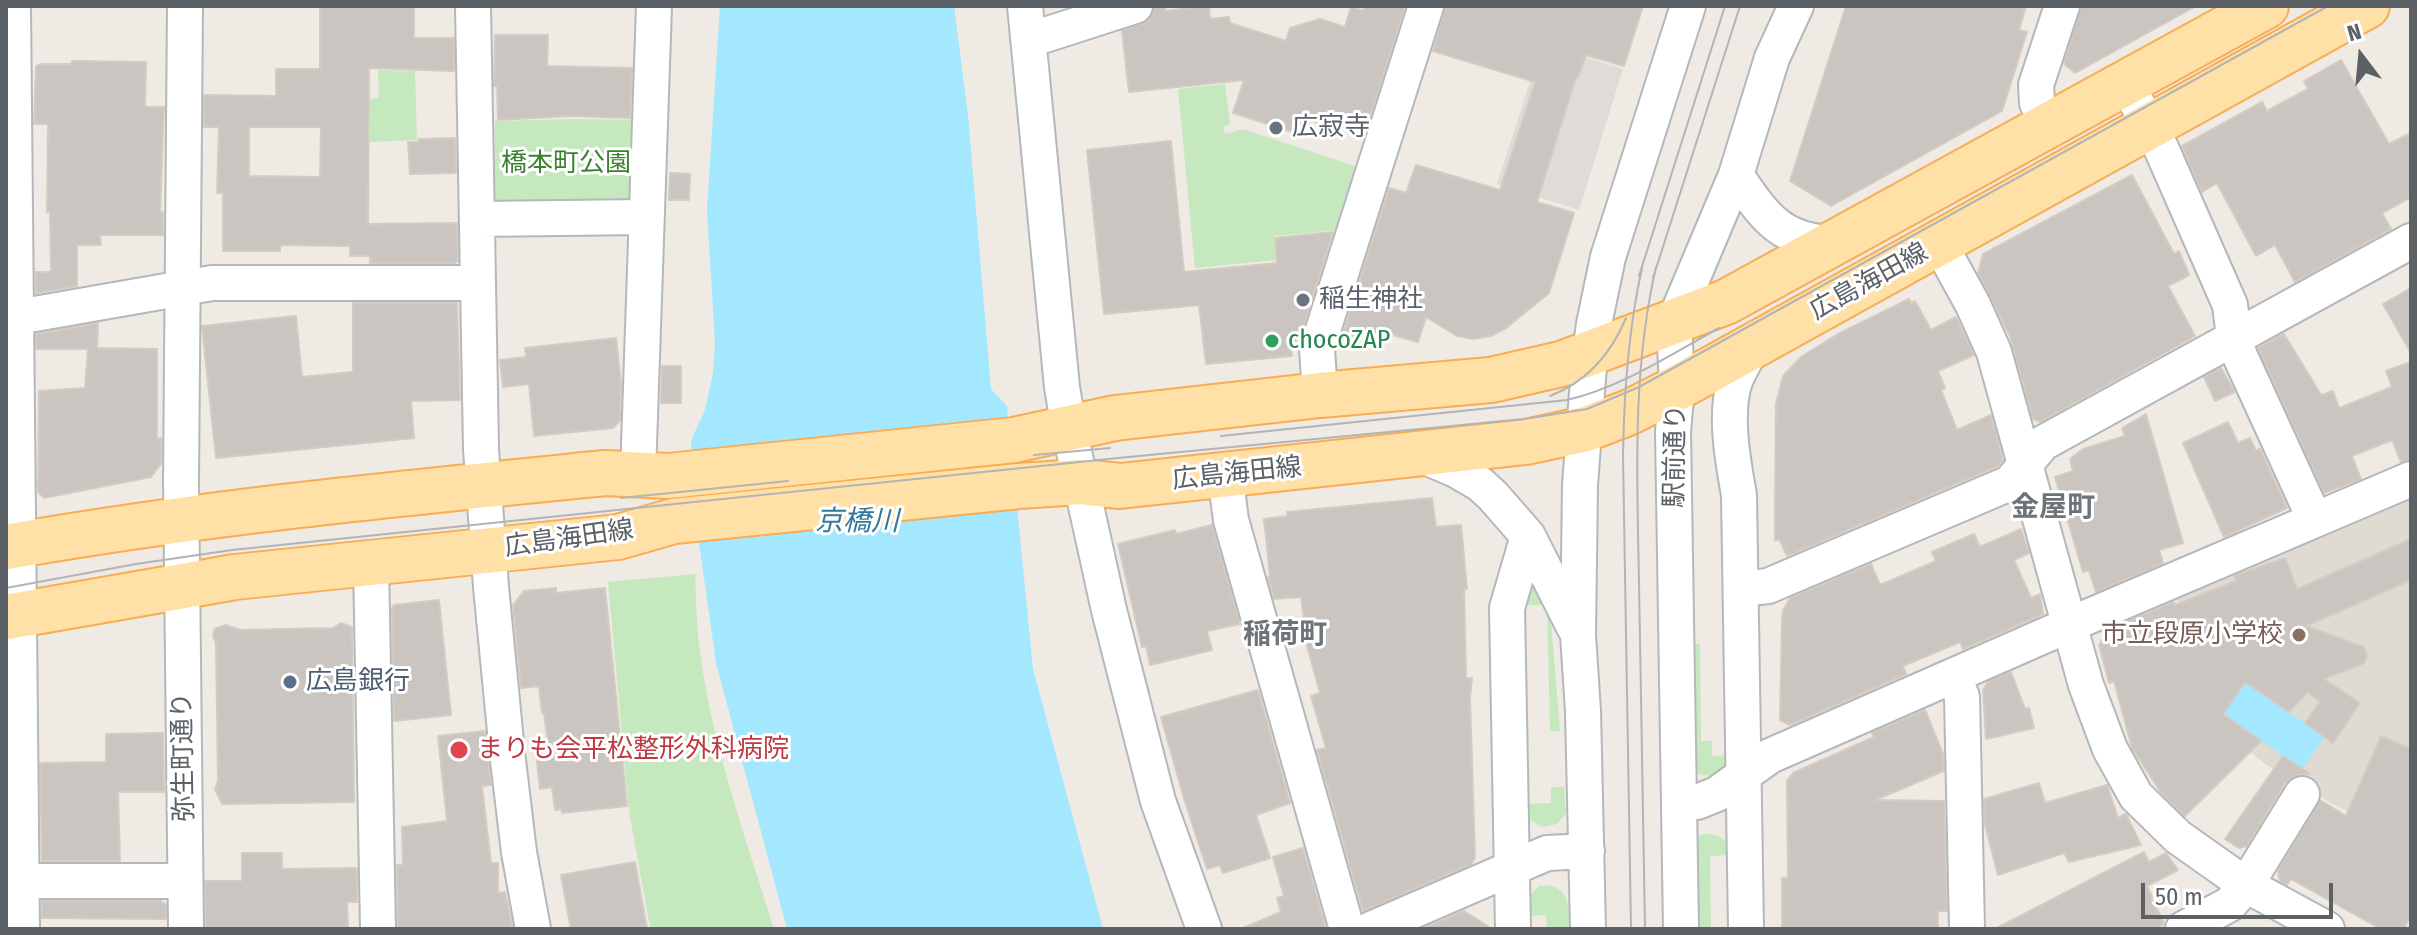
<!DOCTYPE html>
<html>
<head>
<meta charset="utf-8">
<style>
  body { margin:0 }
  #map { position:relative; width:2417px; height:935px; overflow:hidden; background:#efeae3; font-family:"Fira Sans Condensed",sans-serif }
  canvas { display:block }
  .frame { position:absolute; inset:0; border:8px solid #5b6165; pointer-events:none }
  .north { position:absolute; left:2321px; top:16px; width:80px; height:80px; -webkit-text-stroke:6px #fff; paint-order:stroke; rotate:344deg; font-size:22px; font-weight:700; line-height:32px; text-align:center; color:#5b6165 }
  .north::after { content:''; display:block; margin:auto; width:28px; height:36px; background:#5b6165; clip-path:polygon(50% 0,100% 100%,50% 72%,0 100%) }
  .scale { position:absolute; left:2141px; top:883px; width:192px; height:36px; box-sizing:border-box; border:4px solid #5b6165; border-top:0; padding-left:10px; font-size:24px; line-height:28px; white-space:nowrap; color:#5b6165; -webkit-text-stroke:6px #fff; paint-order:stroke }
</style>
</head>
<body>
<div id="map">
<canvas width="2417" height="935"></canvas>
<div class="frame"></div>
<div class="north">N</div>
<div class="scale">50 m</div>
</div>
<script>
const ctx = document.querySelector('canvas').getContext('2d');
ctx.lineJoin = 'round';
function fillPath(path, color) {
  ctx.fillStyle = color;
  ctx.fill(path, 'evenodd');
}
function trace(path, color, width, dash) {
  ctx.strokeStyle = color;
  ctx.lineWidth = width;
  ctx.lineCap = dash ? 'butt' : 'round';
  ctx.setLineDash(dash || []);
  ctx.stroke(path);
}
function drawText(font, color, halo, rows, align = 'center') {
  ctx.font = font + ' "Fira Sans Condensed","Noto Sans JP",sans-serif';
  ctx.lineWidth = 6;
  ctx.setLineDash([]);
  ctx.textBaseline = 'middle';
  ctx.strokeStyle = halo;
  ctx.fillStyle = color;
  for (const [text, x, y, turn = 0] of rows) {
    ctx.save();
    ctx.translate(x, y);
    ctx.rotate((+turn || 0) * Math.PI / 180);
    ctx.textAlign = isNaN(turn) ? turn : align;
    if (halo) ctx.strokeText(text, 0, 0);
    ctx.fillText(text, 0, 0);
    ctx.restore();
  }
}
fillPath(new Path2D(`
  M1542,44L1623,69L1579,210L1497,184Z`), '#dfdcd8');
fillPath(new Path2D(`
  M2411,497V842L2329,802L2265,764L2233,737L2200,672L2176,597Z`), '#dfdad2');
fillPath(new Path2D(`
  M378,70L415,71L417,140L370,142L369,99L379,98Z
  M1225,84L1230,124L1223,127L1225,134L1243,129L1358,167L1339,230L1274,236L1276,260L1195,268L1178,89Z
  M574,119L637,120L632,198L620,207L507,209L494,197L495,121Z
  M695,574C696,594 696,615 698,636C709,736 744,833 774,929H651L648,916L629,811L608,582Z
  M1529,574L1550,608L1560,731H1550L1547,605H1521Z
  M1695,644H1700L1701,741H1712V756L1730,755L1724,769L1711,776L1697,774Z
  M1551,787H1564L1566,813L1557,824L1542,827L1530,820L1524,804L1551,803Z
  M1704,834C1719,833 1729,840 1731,855L1710,856L1711,929H1698L1697,837Z
  M1547,885C1571,889 1569,909 1569,929H1547L1546,915L1526,916L1528,897L1539,886Z`), '#c6e8be');
fillPath(new Path2D(`
  M720,6H954L968,115L991,389L1007,406L1033,669L1103,929H787L716,663L699,543L691,447L692,438L705,410L713,373L715,344L707,209Z
  M2245,682L2325,737L2302,769L2223,714Z`), '#a3e8ff');
const building = new Path2D(`
  M320,6H414V38H454V71L369,68L368,224L457,223L458,261L455,263H370V256H350V246L280,245V251H223V193H217L219,127H204V95L276,96V69H320ZM249,127H321L320,177L249,176Z
  M1154,6H1165V11L1209,6L1210,19L1229,17L1230,23L1286,41L1290,28L1320,19L1345,27L1351,7L1363,11L1365,6H1405L1367,127L1322,113L1318,123L1310,120L1305,136L1233,113L1244,80L1129,92L1122,31L1149,20Z
  M1445,6H1643L1624,66L1586,55L1578,78L1576,77L1537,202L1574,213L1549,293L1506,328L1491,336L1473,339L1457,336L1426,317L1418,342L1389,334L1342,337L1389,188L1406,193L1416,165L1500,190L1535,82L1433,51Z
  M1846,6H2026L2019,30L2027,32L2002,111L1831,206L1790,181Z
  M2081,6H2196L2075,73L2064,64Z
  M495,35H548L547,66L632,68L630,118L571,116L498,120L497,86H494Z
  M2341,60L2389,144L2411,133V197L2382,213L2391,229L2295,282L2275,245L2256,256L2217,183L2202,192L2182,146L2262,102L2267,111L2308,89L2304,81Z
  M72,61L146,62L145,107H164L160,212H163V235H100L101,245H77V286L36,293V272H51L50,212H47L48,124H34L36,67L40,64H72Z
  M455,138L456,173L410,174L408,142H419V139Z
  M1171,141L1184,272L1277,263L1275,238L1333,232L1299,340L1290,341L1292,356L1206,364L1199,305L1104,314L1087,150Z
  M670,173L690,174L689,200H669Z
  M2132,175L2174,254L2179,251L2189,275L2168,286L2195,336L2040,422L2033,419L2010,336L1978,273L1983,254Z
  M2411,288V353L2383,304Z
  M1909,299L1911,303L1915,301L1931,330L1956,317L1974,355L1938,371L1945,388L1941,390L1957,430L1991,415L2003,460L1998,466L1787,556L1780,540H1775V504L1776,404L1783,376L1801,357L1838,334Z
  M353,303H457L460,400L411,401L414,438L216,458L202,326L296,316L302,377L353,372Z
  M98,323L97,348L157,349V439L161,438V464L151,477L44,498L38,492L39,391L85,388L88,349H36V334Z
  M2284,334L2321,395L2333,391L2339,408L2392,387L2386,371L2411,362V459L2401,462L2392,440L2352,456L2361,479L2324,493L2258,348Z
  M616,338L621,383L620,420L613,428L534,436L529,384L503,387L500,360L526,357L525,348Z
  M662,366H681V403H661Z
  M2221,368L2235,392L2215,401L2204,377Z
  M2146,414L2183,543L2159,550L2163,563L2096,592L2089,570L2083,572L2055,477L2073,471L2070,459L2083,449L2125,436L2122,428Z
  M2228,422L2238,443L2250,438L2256,451L2260,449L2287,508L2224,537L2183,443Z
  M1432,498L1436,527L1461,525L1467,589H1464L1466,678H1472L1470,698L1475,858L1471,864L1363,911L1317,750L1326,748L1311,696L1320,693L1304,635H1306L1301,597L1274,599L1268,577L1270,576L1264,519L1287,516V512Z
  M1212,525L1240,624L1207,631L1212,650L1150,665L1146,646L1142,647L1118,544L1175,530L1176,534Z
  M2021,529L2029,553L2014,560L2031,598L2040,594L2043,614L1963,649L1960,642L1903,666L1906,674L1790,725L1780,720L1782,620L1783,611L1790,598L1871,564L1880,585L1936,561L1932,552L1974,534L1980,547Z
  M2411,539V580L2306,626L2364,647L2367,655L2364,663L2324,679L2360,703L2333,743L2305,723L2320,702L2308,692L2289,712L2245,682L2223,714L2261,741L2185,816L2162,794L2132,748L2114,681L2109,683L2099,645L2108,630L2174,602L2175,605L2236,581L2234,576L2285,558L2297,589Z
  M556,588V593L605,588L627,806L562,813L561,809L555,810L552,787L540,789L536,752L549,751L544,713H542L539,686L521,688L513,605L524,591Z
  M439,600L451,715L394,721L392,608L394,605Z
  M341,623L352,627L354,802L222,804L215,789L218,781L216,644L213,635L215,629L226,625L240,630L333,628Z
  M2011,672L2025,709L2029,708L2034,728L1986,739L1983,690L1988,682Z
  M1258,690L1290,803L1256,815L1270,858L1223,873L1220,865L1207,869L1185,802L1161,717Z
  M1925,710L1943,754L1944,771L1875,800L1944,801L1947,911H1938V929H1782V878H1788L1787,781L1793,773L1874,737L1872,733Z
  M485,731L491,785L482,786L491,863H498V893L505,892L513,929H398L397,865H403L402,827L447,821L438,736Z
  M163,733L164,792H118L120,861H42L40,763L106,762V734Z
  M2381,736L2411,749V914L2404,929L2379,928L2291,879L2287,885L2280,881L2278,871L2320,800L2346,816Z
  M2283,756L2310,774L2293,776L2285,783L2247,846L2239,848L2225,839Z
  M2039,783L2045,803L2107,785L2118,818L2126,814L2141,845L2069,862L2064,853L1998,875L1985,825L1984,799Z
  M1303,848L1326,929H1241L1281,912L1277,898L1284,896L1273,857Z
  M2144,852L2149,862L2166,853L2178,870L2147,886L2164,924L2154,929H1995Z
  M242,853H282V869L357,868V902H347L348,929H206L205,881H242Z
  M635,862L647,929H571L561,875Z
  M161,901L166,905V919L42,918V901Z
  M1464,911L1492,929H1421Z`);
fillPath(building, '#cac5c0');
trace(building, '#d4cbc1', 2);
const minor = new Path2D(`
  M13,6L22,929
  M185,6L181,481L186,929
  M473,6L481,449L491,587L507,752L519,852L533,929
  M1025,6L1062,387L1069,429L1109,610L1158,801L1204,929
  M1028,37L1045,35L1135,6
  M2126,83L2161,148L2230,305L2234,338L2240,356L2315,520
  M2049,126L2037,103L2036,85L2062,6
  M1736,175C1764,216 1780,242 1835,243
  M477,219L645,217
  M1939,243L1973,305L1994,352L2086,685L2110,749L2136,796L2178,837L2246,885L2327,929
  M6,319L212,283H478
  M1320,395L1317,349L1426,6
  M1421,455L1456,470L1480,484L1493,496L1528,536L1574,627
  M638,474L654,6
  M1225,474L1231,520L1347,929
  M371,563L378,929
  M1741,589L1768,586L2010,483L2043,443L2411,241
  M1954,676L1962,697L1967,929
  M1679,803L1697,802L1717,794L1770,756L2071,624L2411,479
  M6,881H185
  M1371,929L1547,853L1587,851
  M1513,929L1507,608L1528,536
  M1588,929L1583,711L1578,635L1580,485L1590,353L1594,324L1608,257L1688,6
  M1681,929L1673,431L1677,388L1674,322L1736,175L1772,58L1796,6
  M1746,929L1739,495C1733,462 1724,413 1735,381C1740,369 1747,357 1753,346
  M2183,929L2230,904L2246,885L2302,794`);
const major = new Path2D(`
  M6,547C204,512 405,493 605,473L668,476L1014,440L1115,418L1320,395L1491,380L1561,364L1726,302L2266,6
  M6,617L235,577L618,537L674,521L1019,486L1080,482L1120,486L1526,442L1586,429L1630,412L1677,388L2367,6`);
trace(minor, '#b4b8bb', 38);
trace(major, '#f9ac52', 48);
trace(minor, '#fff', 34);
trace(major, '#ffe1a8', 44);
trace(new Path2D(`
  M1639,276L1725,6
  M1653,278L1740,6
  M1550,396C1586,382 1611,354 1626,318
  M1221,436L1567,400C1622,387 1670,355 1719,328
  M1034,455L1110,448
  M621,498L788,481
  M6,588L136,564L232,550L1118,458L1524,419L1587,409L1639,387L2328,6
  M1631,929L1623,455C1624,392 1628,330 1642,268
  M1645,929C1643,813 1641,698 1639,582C1637,477 1632,371 1656,267`), '#b3b4b5', 2);
for (const [x, y, r, color] of [
  [1276,128,8,"#6b7280"],
  [1303,300,8,"#6b7280"],
  [1272,341,8,"#2e9e5b"],
  [2299,635,8,"#8d6e63"],
  [290,682,8,"#5c6f8a"],
  [459,750,10,"#e0444e"]
]) {
  const dot = new Path2D();
  dot.arc(x, y, r, 0, 2 * Math.PI);
  ctx.fillStyle = color;
  ctx.fill(dot);
  trace(dot, '#fff', 3);
}
drawText('26px', '#5b616d', '#fff', [
  ["広寂寺",1292,128],
  ["稲生神社",1319,300]
], 'left');
drawText('26px', '#3a812f', '#fff', [
  ["橋本町公園",566,164]
]);
drawText('26px', '#5b6165', '#fff', [
  ["広島海田線",1869,282,-29],
  ["駅前通り",1676,456,-89],
  ["広島海田線",1237,474,-6],
  ["広島海田線",569,539,-8],
  ["弥生町通り",184,757,-91]
]);
drawText('26px', '#27864d', '#fff', [
  ["chocoZAP",1288,341]
], 'left');
drawText('26px', '#785e54', '#fff', [
  ["市立段原小学校",2283,635]
], 'right');
drawText('26px', '#4e5e75', '#fff', [
  ["広島銀行",306,682]
], 'left');
drawText('26px', '#be3a42', '#fff', [
  ["まりも会平松整形外科病院",477,750]
], 'left');
drawText('bold 28px', '#6c7477', '#fff', [
  ["金屋町",2053,508],
  ["稲荷町",1285,635]
]);
drawText('italic 28px', '#33799c', '#fff', [
  ["京橋川",857,522]
]);
</script>
</body>
</html>
